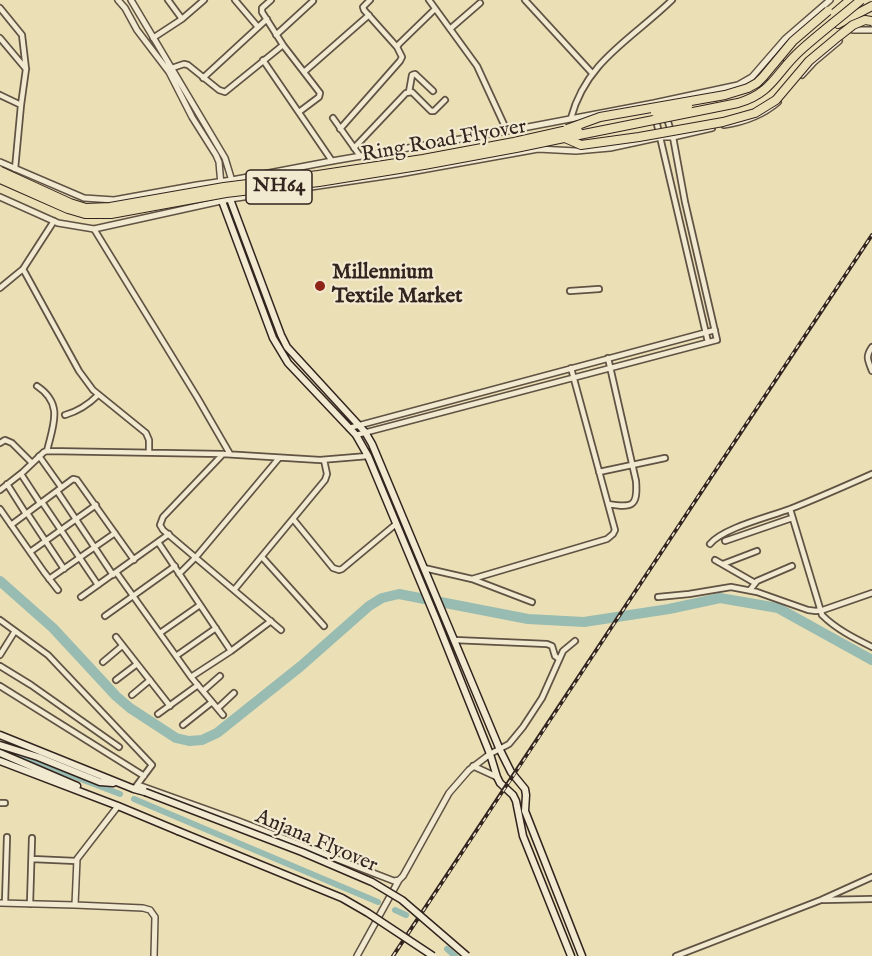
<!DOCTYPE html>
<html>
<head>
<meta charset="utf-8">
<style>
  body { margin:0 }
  canvas { display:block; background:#ebdfb6 }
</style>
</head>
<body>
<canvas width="872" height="956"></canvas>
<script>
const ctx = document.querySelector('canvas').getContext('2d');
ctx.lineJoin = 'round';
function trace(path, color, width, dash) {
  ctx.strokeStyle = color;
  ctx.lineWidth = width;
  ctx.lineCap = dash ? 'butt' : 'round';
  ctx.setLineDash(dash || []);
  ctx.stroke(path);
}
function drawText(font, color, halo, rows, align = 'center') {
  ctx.font = font + ' "IM FELL English",serif';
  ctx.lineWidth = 4.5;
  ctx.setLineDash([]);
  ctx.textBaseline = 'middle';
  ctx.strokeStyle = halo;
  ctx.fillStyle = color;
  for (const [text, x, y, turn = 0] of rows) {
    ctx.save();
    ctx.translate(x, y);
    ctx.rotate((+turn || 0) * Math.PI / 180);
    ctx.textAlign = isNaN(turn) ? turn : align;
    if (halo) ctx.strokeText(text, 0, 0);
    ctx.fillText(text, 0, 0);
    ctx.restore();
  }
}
trace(new Path2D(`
  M0,748L120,794
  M134,799L378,902
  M395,910L406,915
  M447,949L455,956`), '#98bcb1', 6);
trace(new Path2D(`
  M0,581L53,628L116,696L130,708L176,738L189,741L202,740L217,733L301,666L369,606L382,598L399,594L528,619L584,622L669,609L720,598L778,608L872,660`), '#98bcb1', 10);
const minor = new Path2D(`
  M168,0L182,19
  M235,0L258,27
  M271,0L262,8V12L283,45L320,93L319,97L299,112
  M370,0L363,7L364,10L397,47
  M429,0L477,66L507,131
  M525,0L592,73
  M0,8L22,35L26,69L21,105L15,169
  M450,29L480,3
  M276,35L313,1
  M0,38L26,69
  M153,38L182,19L204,0
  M263,60L332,161
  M172,68L184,64L188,65L219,90L225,92L283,45
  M304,72L369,15
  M203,78L267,19
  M409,92L412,75L415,74L433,91
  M0,95L21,105
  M333,118L360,156
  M571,118C586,61 632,39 672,0
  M656,120L708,342
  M340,129L400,61L402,57L397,47L399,44L435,9
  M354,148L406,93L412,92L431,111H434L445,100
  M94,229L197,397L230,454
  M23,269L79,371L93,390L146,433L149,440V452
  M0,288L23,269L54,221
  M570,291L599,289
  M872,347C865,357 868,360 872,371
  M37,386C64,404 53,425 47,451
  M65,415C79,411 88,405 98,395
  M349,428L715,330
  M356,435L717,340L685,202L673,137L666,116
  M0,443L5,440L12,443L32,463
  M223,454L163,517L160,525L163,530L281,630
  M39,456L61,487
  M599,472L665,458
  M21,474L40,503
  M7,484L26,514
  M0,490L23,472L44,452L47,451L223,454L320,460L368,456
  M57,491L113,575
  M42,502L98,585
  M608,504C632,508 638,507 636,481L608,358
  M0,509L44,572L58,590
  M790,509L822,615C836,629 854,638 872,647
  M27,513L64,569
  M293,519L333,568L339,570L342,569L396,524
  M11,525L73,479L77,480L134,560
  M725,541L792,518
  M158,542L231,651
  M710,544C723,528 769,517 790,509C818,498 845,486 872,474
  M30,552L96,505
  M262,557L324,626
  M715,560L755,583
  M723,564L757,551
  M424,568L472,579L532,602
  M116,572L191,677L223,715
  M179,574L196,557L279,458
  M49,579L115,533
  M472,579L607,539L613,534L615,530L571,368
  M234,590L325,480L327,474L324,460
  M750,590L757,581L792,566
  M81,597L169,534
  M658,597L689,594L731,587L757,592L808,610L816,611L823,610L872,593
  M105,616L175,566
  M0,620L48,655L152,765L134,789
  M160,633L200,605
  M116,637L170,706
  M454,640L547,644L552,646L555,656L559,659
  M0,655L15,631
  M176,656L216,628
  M103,662L122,646
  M0,666L31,685L119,747
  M191,677L231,651L271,621
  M116,680L137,664
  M0,686L144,776
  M203,691L220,676
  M132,695L150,680
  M218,708L234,693
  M158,714L198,685
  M183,725L212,702
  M490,754L509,744L523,727L542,698L563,651L575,641
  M0,803H5
  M32,859L76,861
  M823,900L872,899
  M5,903L7,837
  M30,904L32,838
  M676,956L821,900L872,877`);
const tertiary = new Path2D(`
  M118,0L125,8L137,30L169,72L192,117L216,155L219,162L221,185
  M131,0L225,158L232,181
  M853,30H872
  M802,75L814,62L839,41
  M724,125C744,122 763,115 778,102
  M0,162L84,198L114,200L197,185L232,180L332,161L507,131L654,103L738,85L752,77L785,39L830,0
  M0,197L58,223L94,229L230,199L399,174L538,149L576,151L610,148L661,137H673L712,128
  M473,766L497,777
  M134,789L141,786L236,820L394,881L399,880L403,876L449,793L469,770L490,754
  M0,903L75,905L77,859L118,806
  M75,905L143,908L150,910L155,917L154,956
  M357,956L399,880`);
const secondary = new Path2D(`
  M230,199L281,335L287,347L365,432L372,444L500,750L511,772L525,789L526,795L525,811L582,956
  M222,201L273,338L288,363L356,435L368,456L436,619L490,754L497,777L500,783L513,795L516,801L523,836L571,956
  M0,735L134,789L145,792
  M0,745L38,757L100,782L113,783
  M0,753L77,786
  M0,761L118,806L178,831`);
const trunk = new Path2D(`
  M838,24L872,6
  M784,56L850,0
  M721,100C738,97 751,93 763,82`);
trace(minor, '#605344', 8);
trace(tertiary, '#605344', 8);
trace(secondary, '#32241e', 9);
trace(trunk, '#32241e', 10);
trace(minor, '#f2ead0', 4.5);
trace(tertiary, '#f2ead0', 5);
trace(secondary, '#f2ead0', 6);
trace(trunk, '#ebdfb6', 8);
const rail = new Path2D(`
  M393,956C554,717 711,475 872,235`);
trace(rail, '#32241e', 4);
trace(rail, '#f2ead0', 1.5, [4.5]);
const secondaryBridge = new Path2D(`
  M145,792L302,852L372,882L402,900L467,956
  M178,831L342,898L368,913L433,956`);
const trunkBridge = new Path2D(`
  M655,112L688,106
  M567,129L600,117L725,95L748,88L757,83L763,77L793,41L828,11
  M565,138L581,145L639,137L723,122L755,113L776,100L809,61L839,36L853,25L865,20L872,21
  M0,171L70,203L86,208L110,207L224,187L318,175L423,159L514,142L563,131H578
  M0,179L68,209L85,214H111L226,193L319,182L424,165L516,148L564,138L738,103C773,93 776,72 801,50C820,33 841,17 861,0`);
trace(secondaryBridge, '#32241e', 9, []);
trace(trunkBridge, '#32241e', 10, []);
trace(secondaryBridge, '#f2ead0', 6);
trace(trunkBridge, '#ebdfb6', 8);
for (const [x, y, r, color] of [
  [320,286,6,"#8f2418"]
]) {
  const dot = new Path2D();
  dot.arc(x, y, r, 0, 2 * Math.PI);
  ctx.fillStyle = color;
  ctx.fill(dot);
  trace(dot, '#f2ead0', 2);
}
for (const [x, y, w] of [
  [279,187,66]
]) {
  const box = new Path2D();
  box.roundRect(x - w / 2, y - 17, w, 34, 4.5);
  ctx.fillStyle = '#f2ead0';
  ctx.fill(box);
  trace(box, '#32241e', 1.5);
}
drawText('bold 20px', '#32241e', null, [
  ["NH64",279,187]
]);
drawText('21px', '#32241e', '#f2ead0', [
  ["Ring Road Flyover",444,142,-10],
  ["Anjana Flyover",316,842,23]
]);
drawText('bold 21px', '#32241e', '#f2ead0', [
  ["Millennium",332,274],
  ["Textile Market",332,298]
], 'left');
</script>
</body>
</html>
